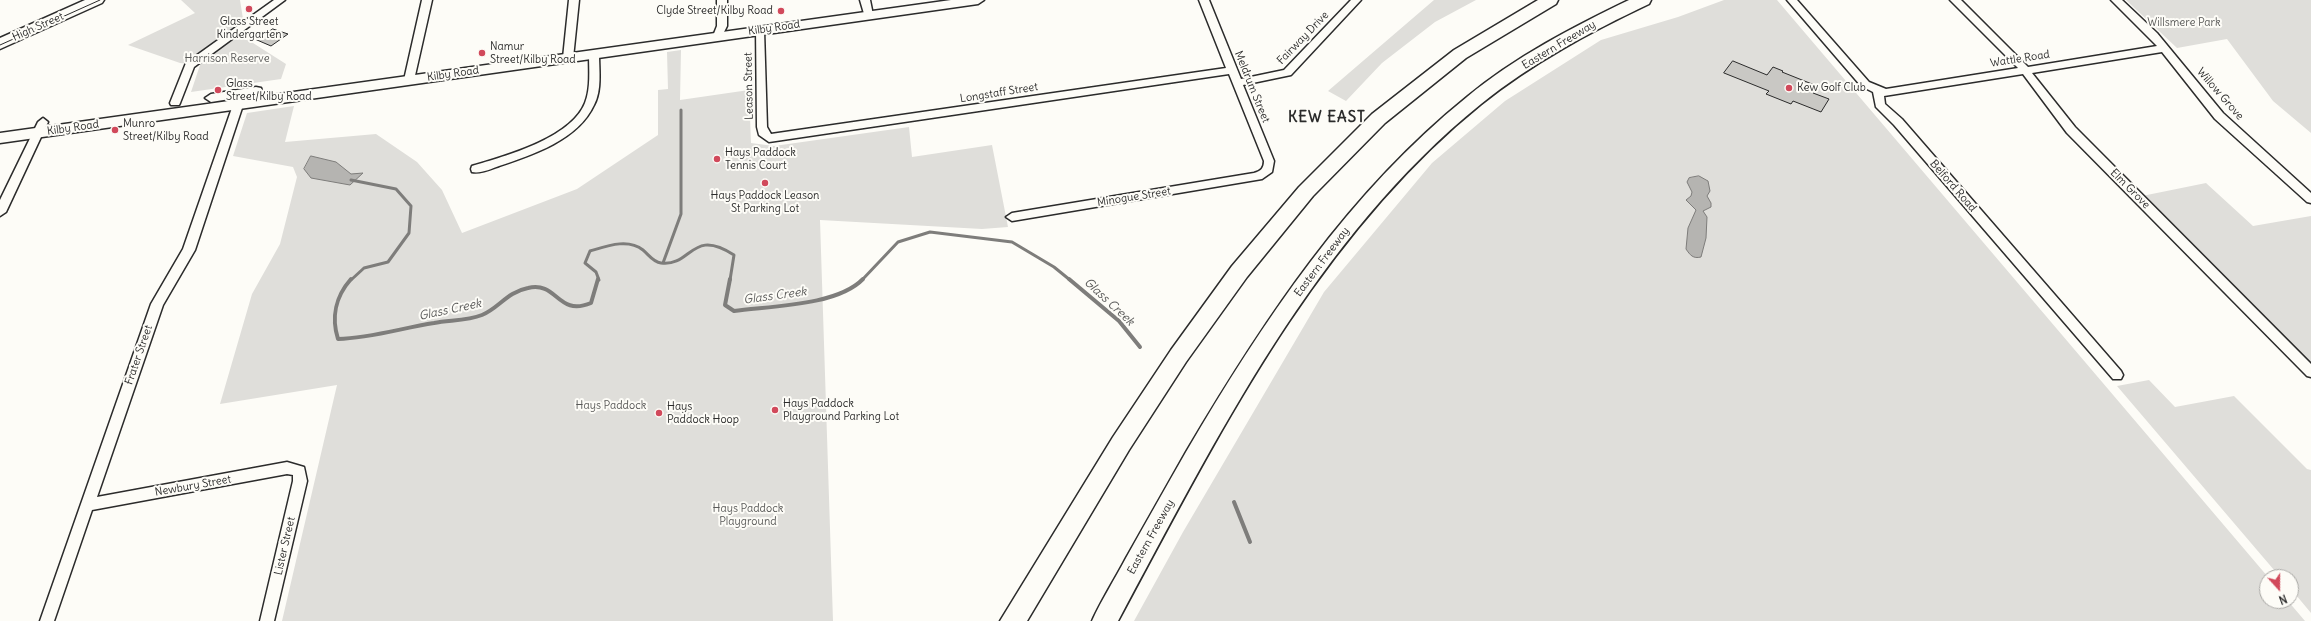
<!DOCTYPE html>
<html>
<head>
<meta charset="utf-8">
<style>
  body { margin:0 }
  #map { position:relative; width:2311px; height:621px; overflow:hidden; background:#fdfcf7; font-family:Delius,sans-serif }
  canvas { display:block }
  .north { position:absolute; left:2259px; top:569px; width:40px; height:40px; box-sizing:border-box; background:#fdfcf7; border:1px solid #a9a8a5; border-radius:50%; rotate:159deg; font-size:11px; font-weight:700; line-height:16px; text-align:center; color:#2b2b2b }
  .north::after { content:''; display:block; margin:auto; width:14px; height:18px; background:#d1495b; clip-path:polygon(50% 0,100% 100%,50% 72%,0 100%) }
</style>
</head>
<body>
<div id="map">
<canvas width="2311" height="621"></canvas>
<div class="north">N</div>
</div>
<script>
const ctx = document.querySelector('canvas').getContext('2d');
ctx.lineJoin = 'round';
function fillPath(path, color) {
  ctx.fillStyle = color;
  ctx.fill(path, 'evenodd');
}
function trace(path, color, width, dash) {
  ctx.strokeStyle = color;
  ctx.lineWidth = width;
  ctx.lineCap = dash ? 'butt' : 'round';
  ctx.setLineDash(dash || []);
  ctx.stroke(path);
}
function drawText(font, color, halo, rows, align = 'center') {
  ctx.font = font + ' Delius,sans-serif';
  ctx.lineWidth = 4;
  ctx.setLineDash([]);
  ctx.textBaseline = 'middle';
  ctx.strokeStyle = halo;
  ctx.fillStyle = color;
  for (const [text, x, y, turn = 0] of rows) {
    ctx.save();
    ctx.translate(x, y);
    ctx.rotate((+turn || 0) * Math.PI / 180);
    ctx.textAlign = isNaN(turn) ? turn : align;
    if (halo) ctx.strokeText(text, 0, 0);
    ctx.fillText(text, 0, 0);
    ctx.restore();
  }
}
fillPath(new Path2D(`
  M181,0H240L243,19L231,29L286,64L281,79L191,92L200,65L180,63L128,45L195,13Z
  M1434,0H1476L1435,22L1382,63L1346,101L1328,91Z
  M1724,0H1777L2268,577L2267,601H2288L2305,621H1134L1183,532L1324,292L1432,163L1505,101L1601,40L1678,17Z
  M2126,0H2311V133L2273,101L2227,39L2177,48Z
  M681,50L680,100L749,90L751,143L774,146L909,127L912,157L992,145L1008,227L982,229L820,220L833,621H282L337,385L220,404L252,294L280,244L297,177L293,167L233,156L247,113L294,106L285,142L376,134L417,162L442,190L462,233L577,189L658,135V90L668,89L667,52Z
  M2206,183L2253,226L2311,216V365L2142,196Z
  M2149,380L2175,407L2234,396L2307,469L2311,470V613L2291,589V577H2280L2117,386Z`), '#dfdeda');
const water = new Path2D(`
  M311,156L336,162L351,174L363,173L350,185L311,178L304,169Z
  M1699,176L1708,181L1710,191L1707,196L1711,203V207L1703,211L1707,217L1706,238L1701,257C1693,259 1690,255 1686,249L1688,228L1696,210L1686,200L1691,196L1692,192L1687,182L1689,178Z`);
fillPath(water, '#b5b4b1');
trace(water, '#7e7d7b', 1);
trace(new Path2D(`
  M663,263L681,214V110
  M351,280L364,268L388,262L409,233L411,206L396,189L351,180
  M599,280L596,272L585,263L590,251C607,246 628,238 643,250C649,255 653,262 661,263C692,267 691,227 734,255L730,280
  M862,280L898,242L930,232L1012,242L1054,267L1070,280`), '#7e7d7b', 3);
trace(new Path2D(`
  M351,279C336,296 331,317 338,339C371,338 402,328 434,323C450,320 467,321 482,315C499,308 507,292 528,288C558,281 557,317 591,303L598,279
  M730,279L725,305L734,311C770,306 837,306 863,279
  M1069,279L1119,321L1140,347
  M1234,502L1250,542`), '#7e7d7b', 4);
const building = new Path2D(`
  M273,29L288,34L271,46L257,40Z
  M1733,61L1767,75L1773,67L1783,71L1782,72L1817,86L1813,93L1829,99L1821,112L1793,101L1791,104L1766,94L1769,91L1724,73Z`);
fillPath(building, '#c9c8c4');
trace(building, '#2b2b2b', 1);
const minor = new Path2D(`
  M274,0H285L194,67L180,103L179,105H171L170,103L186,63Z
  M422,0H432L414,80L409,83L404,80Z
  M569,0H579L573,58L568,61L563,58Z
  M717,0H727V26L721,38L718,39L713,36L717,26Z
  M860,0H870L873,15L871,17H865Z
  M1199,0H1209L1241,79L1284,70L1351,0H1361L1291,75L1243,85L1274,161L1272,172L1262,179L1012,221L1006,217L1012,213L1254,173C1261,171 1264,168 1264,161L1229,74L769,142L759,135L757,127L756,28H762L764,30L767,127L771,134L1226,68Z
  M1787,0H1797L1869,82L1886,89L2018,68L1950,0H1961L2028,67L2157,46L2111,0H2122L2157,33L2223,113L2311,193V203L2307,202L2215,119L2162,52L2032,73L2075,127L2311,364V377L2307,376L2067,133L2023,74L1884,96L1885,104L1902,119L2121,371L2123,375L2121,379H2113L1894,125L1876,107L1873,92L1861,86Z
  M594,51L599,54C599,71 602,90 594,105C578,140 532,155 499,166C491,169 480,174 472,172L471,169L472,166C506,156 571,138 585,103C591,88 589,70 589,54Z
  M234,92L238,93L243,105L195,250L163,305L97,497L287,462L304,467L307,481L274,621H260L293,481V475L287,474L92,510L54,621H40L151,304L183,249L233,105L229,95Z
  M43,118L48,122L6,212L0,216V200L38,122Z`);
const tertiary = new Path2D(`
  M951,0H984L978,4L0,143V133Z
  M256,87L261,88L262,91L261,94L211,102L205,98L211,94Z`);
const primary = new Path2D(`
  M85,0H104L102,3L0,49V38Z`);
const motorway = new Path2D(`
  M1538,0H1558L1556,4L1466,58L1385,123L1313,196L1247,277L1186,362L1129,450L1027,621H1000L1113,437L1171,350L1232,266L1299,187L1372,114L1454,50Z
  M1629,0H1651L1649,4C1590,32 1532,63 1481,104C1315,238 1217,437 1118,621H1092C1102,599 1115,579 1126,558C1146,522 1166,487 1186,452C1263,321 1348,193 1467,97C1515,57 1573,27 1629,0Z`);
trace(minor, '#2b2b2b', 3);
trace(tertiary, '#2b2b2b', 3);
trace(primary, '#2b2b2b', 3);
trace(motorway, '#2b2b2b', 3);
fillPath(minor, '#fdfcf7');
fillPath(tertiary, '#fdfcf7');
fillPath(primary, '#fdfcf7');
fillPath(motorway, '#fdfcf7');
trace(new Path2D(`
  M0,45L100,0`), '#2b2b2b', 1);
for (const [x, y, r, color] of [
  [249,9,4,"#d1495b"],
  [781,11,4,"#d1495b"],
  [482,53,4,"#d1495b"],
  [1789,88,4,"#d1495b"],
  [218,90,4,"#d1495b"],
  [115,130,4,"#d1495b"],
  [717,159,4,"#d1495b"],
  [765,183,4,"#d1495b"],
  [775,410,4,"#d1495b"],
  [659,413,4,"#d1495b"]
]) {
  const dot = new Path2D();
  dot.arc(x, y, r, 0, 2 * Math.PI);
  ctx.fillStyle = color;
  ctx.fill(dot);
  trace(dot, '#fdfcf7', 1.5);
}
drawText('11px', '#2b2b2b', '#fdfcf7', [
  ["Clyde Street/Kilby Road",773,11,"right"],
  ["Glass Street",249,22,"center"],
  ["Kindergarten",249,35,"center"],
  ["Namur",490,47],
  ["Street/Kilby Road",490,60],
  ["Glass",226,84],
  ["Street/Kilby Road",226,97],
  ["Kew Golf Club",1797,88],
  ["Munro",123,124],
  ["Street/Kilby Road",123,137],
  ["Hays Paddock",725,153],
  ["Tennis Court",725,166],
  ["Hays Paddock Leason",765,196,"center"],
  ["St Parking Lot",765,209,"center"],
  ["Hays Paddock",783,404],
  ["Playground Parking Lot",783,417],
  ["Hays",667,407],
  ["Paddock Hoop",667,420]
], 'left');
drawText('11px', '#585857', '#fdfcf7', [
  ["Willsmere Park",2184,23],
  ["Harrison Reserve",227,59],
  ["Hays Paddock",611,406],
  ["Hays Paddock",748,509],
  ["Playground",748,522]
]);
drawText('11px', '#2b2b2b', '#fdfcf7', [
  ["High Street",38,27,-24],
  ["Kilby Road",774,28,-8],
  ["Fairway Drive",1303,38,-46],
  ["Eastern Freeway",1559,45,-31],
  ["Wattle Road",2020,59,-9],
  ["Kilby Road",453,74,-8],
  ["Leason Street",749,86,-91],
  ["Meldrum Street",1252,87,68],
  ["Longstaff Street",999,93,-9],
  ["Willow Grove",2220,94,49],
  ["Kilby Road",73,128,-8],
  ["Belford Road",1953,186,49],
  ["Elm Grove",2130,189,45],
  ["Minogue Street",1134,197,-9],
  ["Eastern Freeway",1322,262,-53],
  ["Frater Street",139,355,-71],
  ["Newbury Street",193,486,-10],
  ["Eastern Freeway",1151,537,-61],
  ["Lister Street",285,546,-77]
]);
drawText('italic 12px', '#5b5b5a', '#fdfcf7', [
  ["Glass Creek",775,296,-8],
  ["Glass Creek",1109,302,43],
  ["Glass Creek",450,310,-12]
]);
ctx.letterSpacing = '1px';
drawText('bold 15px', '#2b2b2b', '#fdfcf7', [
  ["KEW EAST",1327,118]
]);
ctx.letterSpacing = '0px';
</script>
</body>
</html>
